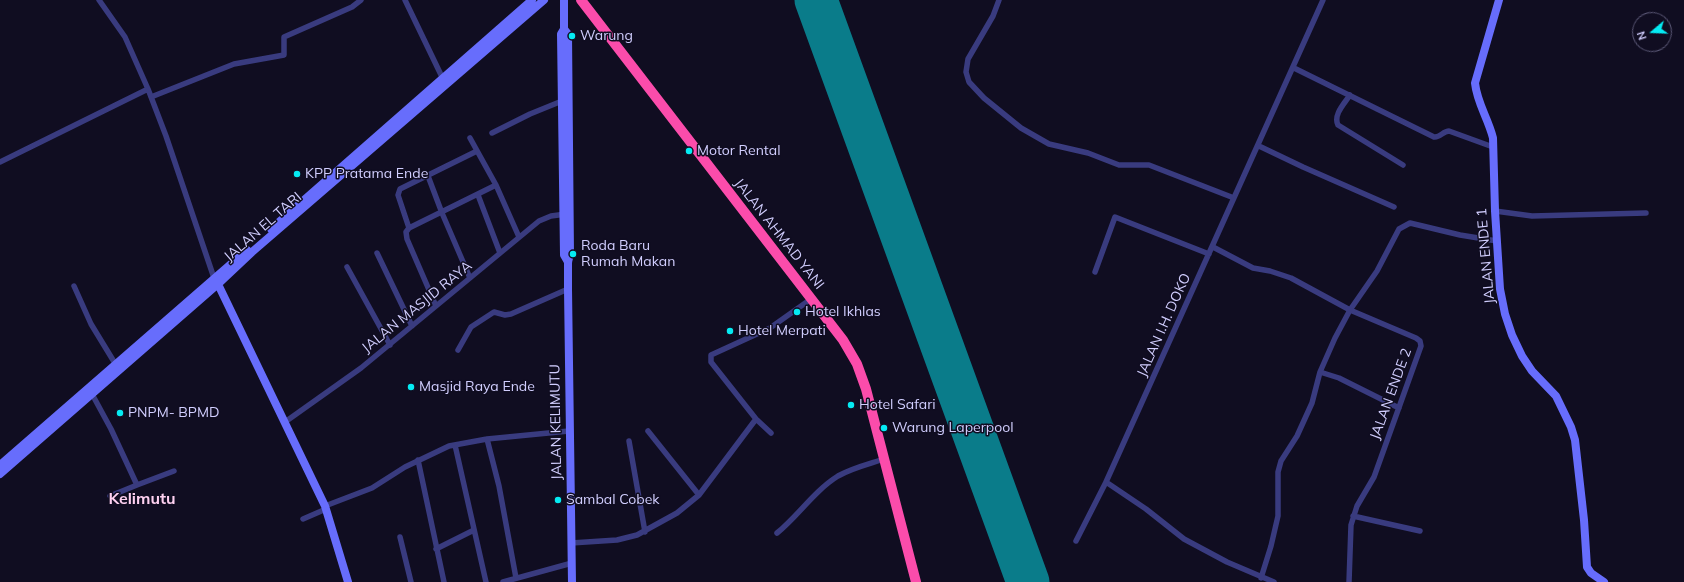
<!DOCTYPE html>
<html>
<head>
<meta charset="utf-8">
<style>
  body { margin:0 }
  #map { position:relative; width:1684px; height:582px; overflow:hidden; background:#100d21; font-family:Mulish,sans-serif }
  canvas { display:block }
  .north { position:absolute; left:1632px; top:12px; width:40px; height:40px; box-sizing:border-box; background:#100d21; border:1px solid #5d5a79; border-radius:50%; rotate:251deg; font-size:11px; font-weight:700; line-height:16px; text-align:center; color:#d1cefe }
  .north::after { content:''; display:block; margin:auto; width:14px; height:18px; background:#05ebf3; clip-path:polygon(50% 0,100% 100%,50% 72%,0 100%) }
</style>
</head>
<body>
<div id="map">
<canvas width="1684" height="582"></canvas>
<div class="north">N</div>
</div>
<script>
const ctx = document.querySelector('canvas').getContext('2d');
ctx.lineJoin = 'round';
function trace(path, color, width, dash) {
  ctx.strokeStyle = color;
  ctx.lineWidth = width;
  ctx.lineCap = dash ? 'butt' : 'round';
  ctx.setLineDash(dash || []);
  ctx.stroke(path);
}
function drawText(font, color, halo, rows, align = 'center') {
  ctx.font = font + ' Mulish,sans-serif';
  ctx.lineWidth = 3;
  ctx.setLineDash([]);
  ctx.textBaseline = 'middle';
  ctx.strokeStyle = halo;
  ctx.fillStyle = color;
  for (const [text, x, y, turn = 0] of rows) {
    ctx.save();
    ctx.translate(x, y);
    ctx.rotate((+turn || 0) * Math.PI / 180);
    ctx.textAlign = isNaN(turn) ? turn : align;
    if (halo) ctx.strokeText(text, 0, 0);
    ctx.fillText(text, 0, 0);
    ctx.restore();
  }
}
trace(new Path2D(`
  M816,0L1028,582`), '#0a7c8a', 43);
trace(new Path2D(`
  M99,0L125,37L148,89L166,136L214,278
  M405,0L443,79
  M999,0L993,16L968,59L966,72L969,82L984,98L1021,128L1049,144L1088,153L1119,165H1149L1234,198
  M1294,68L1434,137C1440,138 1443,131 1449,131L1493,147
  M1350,95C1344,104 1333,115 1338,125L1403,165
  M151,97L234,64L284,55V37L352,7L361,0
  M492,133L530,114L562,101
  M470,138L496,185L519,237
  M1259,146L1303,167L1394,207
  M0,162L148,89
  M428,176L442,213L470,278
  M478,195L500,253
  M1495,211L1532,216L1646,213
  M409,228L398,195L400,189L477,151
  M1213,247L1253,268L1270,271L1291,278L1350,310L1416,338L1420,341L1421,346L1374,477L1357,506L1351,525L1349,582
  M377,253L412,326
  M347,267L390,345
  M1095,272L1115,217L1209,254
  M74,286L91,324L116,365
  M436,306L407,239L406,232L409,228L496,185
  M458,350L471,327L494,312L505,315L511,314L568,289
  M1320,372L1339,378L1399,408
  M92,394L111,429L137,485L174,471
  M285,422L361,368L539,221L551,216L566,214
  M648,431L699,495
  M771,433L756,419L711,362V355L770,328L811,299
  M487,439L499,486L516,578
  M629,441L645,532
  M455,445L486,582
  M418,460L444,582
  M110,496L137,485
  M325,506L372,488L405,467L449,446L487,439L569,431
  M1353,516L1420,531
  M303,519L326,509
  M777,533C798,516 814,491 838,476C852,468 869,464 884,459
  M400,537L411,582
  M1076,541L1106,482
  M571,543L617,540L637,535L677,513L699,495L756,419
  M436,549L474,530
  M1261,578L1271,546L1278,516V472L1281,461L1297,436L1312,403L1320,372L1335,338L1350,310L1377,271L1399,229L1410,223L1460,235L1497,241
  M503,582L572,563
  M1274,582L1227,562L1184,539L1146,509L1106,482L1323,0`), '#393b7f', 5.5);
trace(new Path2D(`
  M564,0V29L561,34L564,255L568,262
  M1499,0L1475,83C1477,103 1488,118 1493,138L1495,211L1500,289L1505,314L1512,335L1522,356L1532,371L1556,396L1571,427L1575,440L1584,520L1587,567L1591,573L1604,582
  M564,29L568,34L570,254L568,262V289L572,582
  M271,229L532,0
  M216,280L325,506L348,582
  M0,465L247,250
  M0,474L218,284L252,252L544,0`), '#676dfc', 8);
trace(new Path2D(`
  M581,0L843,340L857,364L866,389L916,582`), '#fb4cab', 10);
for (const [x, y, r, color] of [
  [572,36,4,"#05ebf3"],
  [689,151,4,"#05ebf3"],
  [297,174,4,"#05ebf3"],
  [573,254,4,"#05ebf3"],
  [797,312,4,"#05ebf3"],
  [730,331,4,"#05ebf3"],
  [411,387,4,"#05ebf3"],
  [851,405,4,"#05ebf3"],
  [120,413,4,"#05ebf3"],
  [884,428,4,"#05ebf3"],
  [558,500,4,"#05ebf3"]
]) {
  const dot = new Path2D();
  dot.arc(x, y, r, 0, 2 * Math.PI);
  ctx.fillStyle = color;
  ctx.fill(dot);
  trace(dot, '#100d21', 1.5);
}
drawText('14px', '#d1cefe', '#100d21', [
  ["Warung",580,36],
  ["Motor Rental",697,151],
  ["KPP Pratama Ende",305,174],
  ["Roda Baru",581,246],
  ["Rumah Makan",581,262],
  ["Hotel Ikhlas",805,312],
  ["Hotel Merpati",738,331],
  ["Masjid Raya Ende",419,387],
  ["Hotel Safari",859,405],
  ["PNPM- BPMD",128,413],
  ["Warung Laperpool",892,428],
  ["Sambal Cobek",566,500]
], 'left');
drawText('14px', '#d1cefe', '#100d21', [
  ["JALAN EL TARI",263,227,-41],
  ["JALAN AHMAD YANI",779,234,52],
  ["JALAN ENDE 1",1486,256,-95],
  ["JALAN MASJID RAYA",417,307,-39],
  ["JALAN I.H. DOKO",1164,325,-66],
  ["JALAN ENDE 2",1391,394,-70],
  ["JALAN KELIMUTU",556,422,-91]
]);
drawText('bold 16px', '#fed0f0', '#100d21', [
  ["Kelimutu",142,499]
]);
</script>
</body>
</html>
